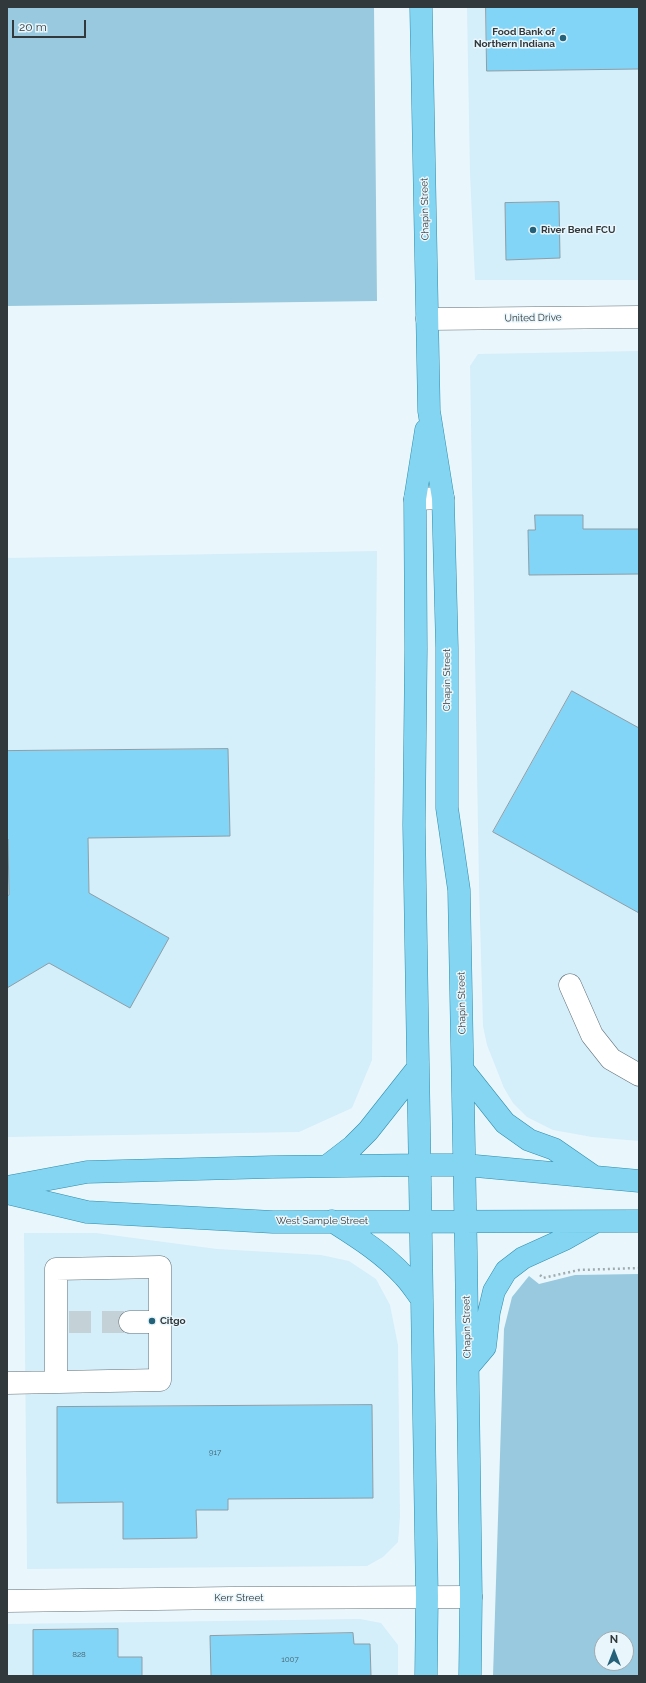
<!DOCTYPE html>
<html>
<head>
<meta charset="utf-8">
<style>
  body { margin:0 }
  #map { position:relative; width:646px; height:1683px; overflow:hidden; background:#e9f7fd; font-family:Raleway,sans-serif }
  canvas { display:block }
  .frame { position:absolute; inset:0; border:8px solid #32393c; pointer-events:none }
  .north { position:absolute; left:594px; top:1631px; width:40px; height:40px; box-sizing:border-box; background:#e9f7fd; border:1px solid #a0abb0; border-radius:50%; rotate:0deg; font-size:11px; font-weight:700; line-height:16px; text-align:center; color:#32393c }
  .north::after { content:''; display:block; margin:auto; width:14px; height:18px; background:#256279; clip-path:polygon(50% 0,100% 100%,50% 72%,0 100%) }
  .scale { position:absolute; left:12px; top:20px; width:74px; height:18px; box-sizing:border-box; border:2px solid #32393c; border-top:0; padding-left:5px; font-size:12px; line-height:14px; white-space:nowrap; color:#32393c; -webkit-text-stroke:3px #e9f7fd; paint-order:stroke }
</style>
</head>
<body>
<div id="map">
<canvas width="646" height="1683"></canvas>
<div class="frame"></div>
<div class="north">N</div>
<div class="scale">20 m</div>
</div>
<script>
const ctx = document.querySelector('canvas').getContext('2d');
ctx.lineJoin = 'round';
function fillPath(path, color) {
  ctx.fillStyle = color;
  ctx.fill(path, 'evenodd');
}
function trace(path, color, width, dash) {
  ctx.strokeStyle = color;
  ctx.lineWidth = width;
  ctx.lineCap = dash ? 'butt' : 'round';
  ctx.setLineDash(dash || []);
  ctx.stroke(path);
}
function drawText(font, color, halo, rows, align = 'center') {
  ctx.font = font + ' Raleway,sans-serif';
  ctx.lineWidth = 3;
  ctx.setLineDash([]);
  ctx.textBaseline = 'middle';
  ctx.strokeStyle = halo;
  ctx.fillStyle = color;
  for (const [text, x, y, turn = 0] of rows) {
    ctx.save();
    ctx.translate(x, y);
    ctx.rotate((+turn || 0) * Math.PI / 180);
    ctx.textAlign = isNaN(turn) ? turn : align;
    if (halo) ctx.strokeText(text, 0, 0);
    ctx.fillText(text, 0, 0);
    ctx.restore();
  }
}
fillPath(new Path2D(`
  M467,7H639V280H475L470,174Z
  M639,351V1141L592,1137L553,1130L527,1117L513,1103L504,1088L487,1045L483,1026L479,886L470,366L478,354Z
  M377,551L372,1060L352,1108L299,1132L7,1137V558Z
  M24,1233H96L217,1249L321,1255L349,1261L376,1279L390,1305L398,1345L400,1517L398,1542L383,1557L367,1566L27,1569Z
  M360,1619L381,1623L398,1645V1676H7V1624Z`), '#d4eefa');
fillPath(new Path2D(`
  M7,7H374L377,301L7,306Z
  M639,1274V1676H493L504,1329L512,1297L529,1276L539,1284L575,1275ZM602,1639H626V1663H602Z`), '#98c9de');
const building = new Path2D(`
  M486,7H639V69L487,71Z
  M559,202L560,258L506,260L505,203Z
  M535,515H583V529H639V574L529,575L528,530H535Z
  M572,691L639,728V913L493,832Z
  M228,749L230,836L88,838L89,893L169,938L130,1008L49,963L7,988V896L9,895L8,839H7V751Z
  M372,1405L373,1498L228,1499V1510H196L197,1538L123,1539V1502L57,1503V1407Z
  M118,1629V1657H142V1676H33V1630Z
  M353,1633L354,1644H370L371,1676H211L210,1636Z`);
fillPath(building, '#83d5f7');
trace(building, '#8e9ea5', 1);
trace(new Path2D(`
  M69,1322H130`), '#c4d1d6', 22, [22, 11]);
const minor = new Path2D(`
  M427,319L639,317
  M415,499L443,498
  M570,985L592,1035L611,1059L639,1075
  M130,1322H160
  M7,1383L160,1380V1267L56,1269V1382
  M7,1601L231,1598L471,1597`);
const major = new Path2D(`
  M421,7L429,411L443,498L447,648V808L459,890L466,1251L471,1597L470,1676
  M426,430L415,499L416,649L414,825L427,1597L426,1676
  M463,1070L505,1123L529,1140L554,1149L593,1176
  M327,1166L353,1146L368,1131L417,1069
  M7,1187L87,1172L271,1167L419,1165H465L639,1181
  M7,1193L87,1212L273,1222L639,1221
  M332,1221C357,1237 383,1253 404,1276C410,1282 415,1290 421,1298
  M468,1367L485,1347L489,1312L494,1291L506,1271L523,1258L565,1239L595,1222`);
trace(minor, '#617077', 23);
trace(major, '#318cac', 23);
trace(new Path2D(`
  M540,1275L543,1278L579,1270L639,1268`), '#9fabaf', 2.5, [2, 3]);
trace(minor, '#fff', 22);
trace(major, '#83d5f1', 22);
for (const [x, y, r, color] of [
  [563,38,4,"#256279"],
  [533,230,4,"#256279"],
  [152,1321,4,"#256279"]
]) {
  const dot = new Path2D();
  dot.arc(x, y, r, 0, 2 * Math.PI);
  ctx.fillStyle = color;
  ctx.fill(dot);
  trace(dot, '#e9f7fd', 1.5);
}
drawText('8px', '#46606b', null, [
  ["917",215,1453],
  ["828",79,1655],
  ["1007",290,1660]
]);
drawText('bold 10px', '#32393c', '#e9f7fd', [
  ["Food Bank of",555,32,"right"],
  ["Northern Indiana",555,44,"right"],
  ["River Bend FCU",541,230],
  ["Citgo",160,1321]
], 'left');
drawText('10px', '#32393c', '#e9f7fd', [
  ["Chapin Street",425,209,-91],
  ["United Drive",533,318,-1],
  ["Chapin Street",447,680,-90],
  ["Chapin Street",462,1003,-91],
  ["West Sample Street",322,1221],
  ["Chapin Street",467,1327,-91],
  ["Kerr Street",239,1598]
]);
</script>
</body>
</html>
